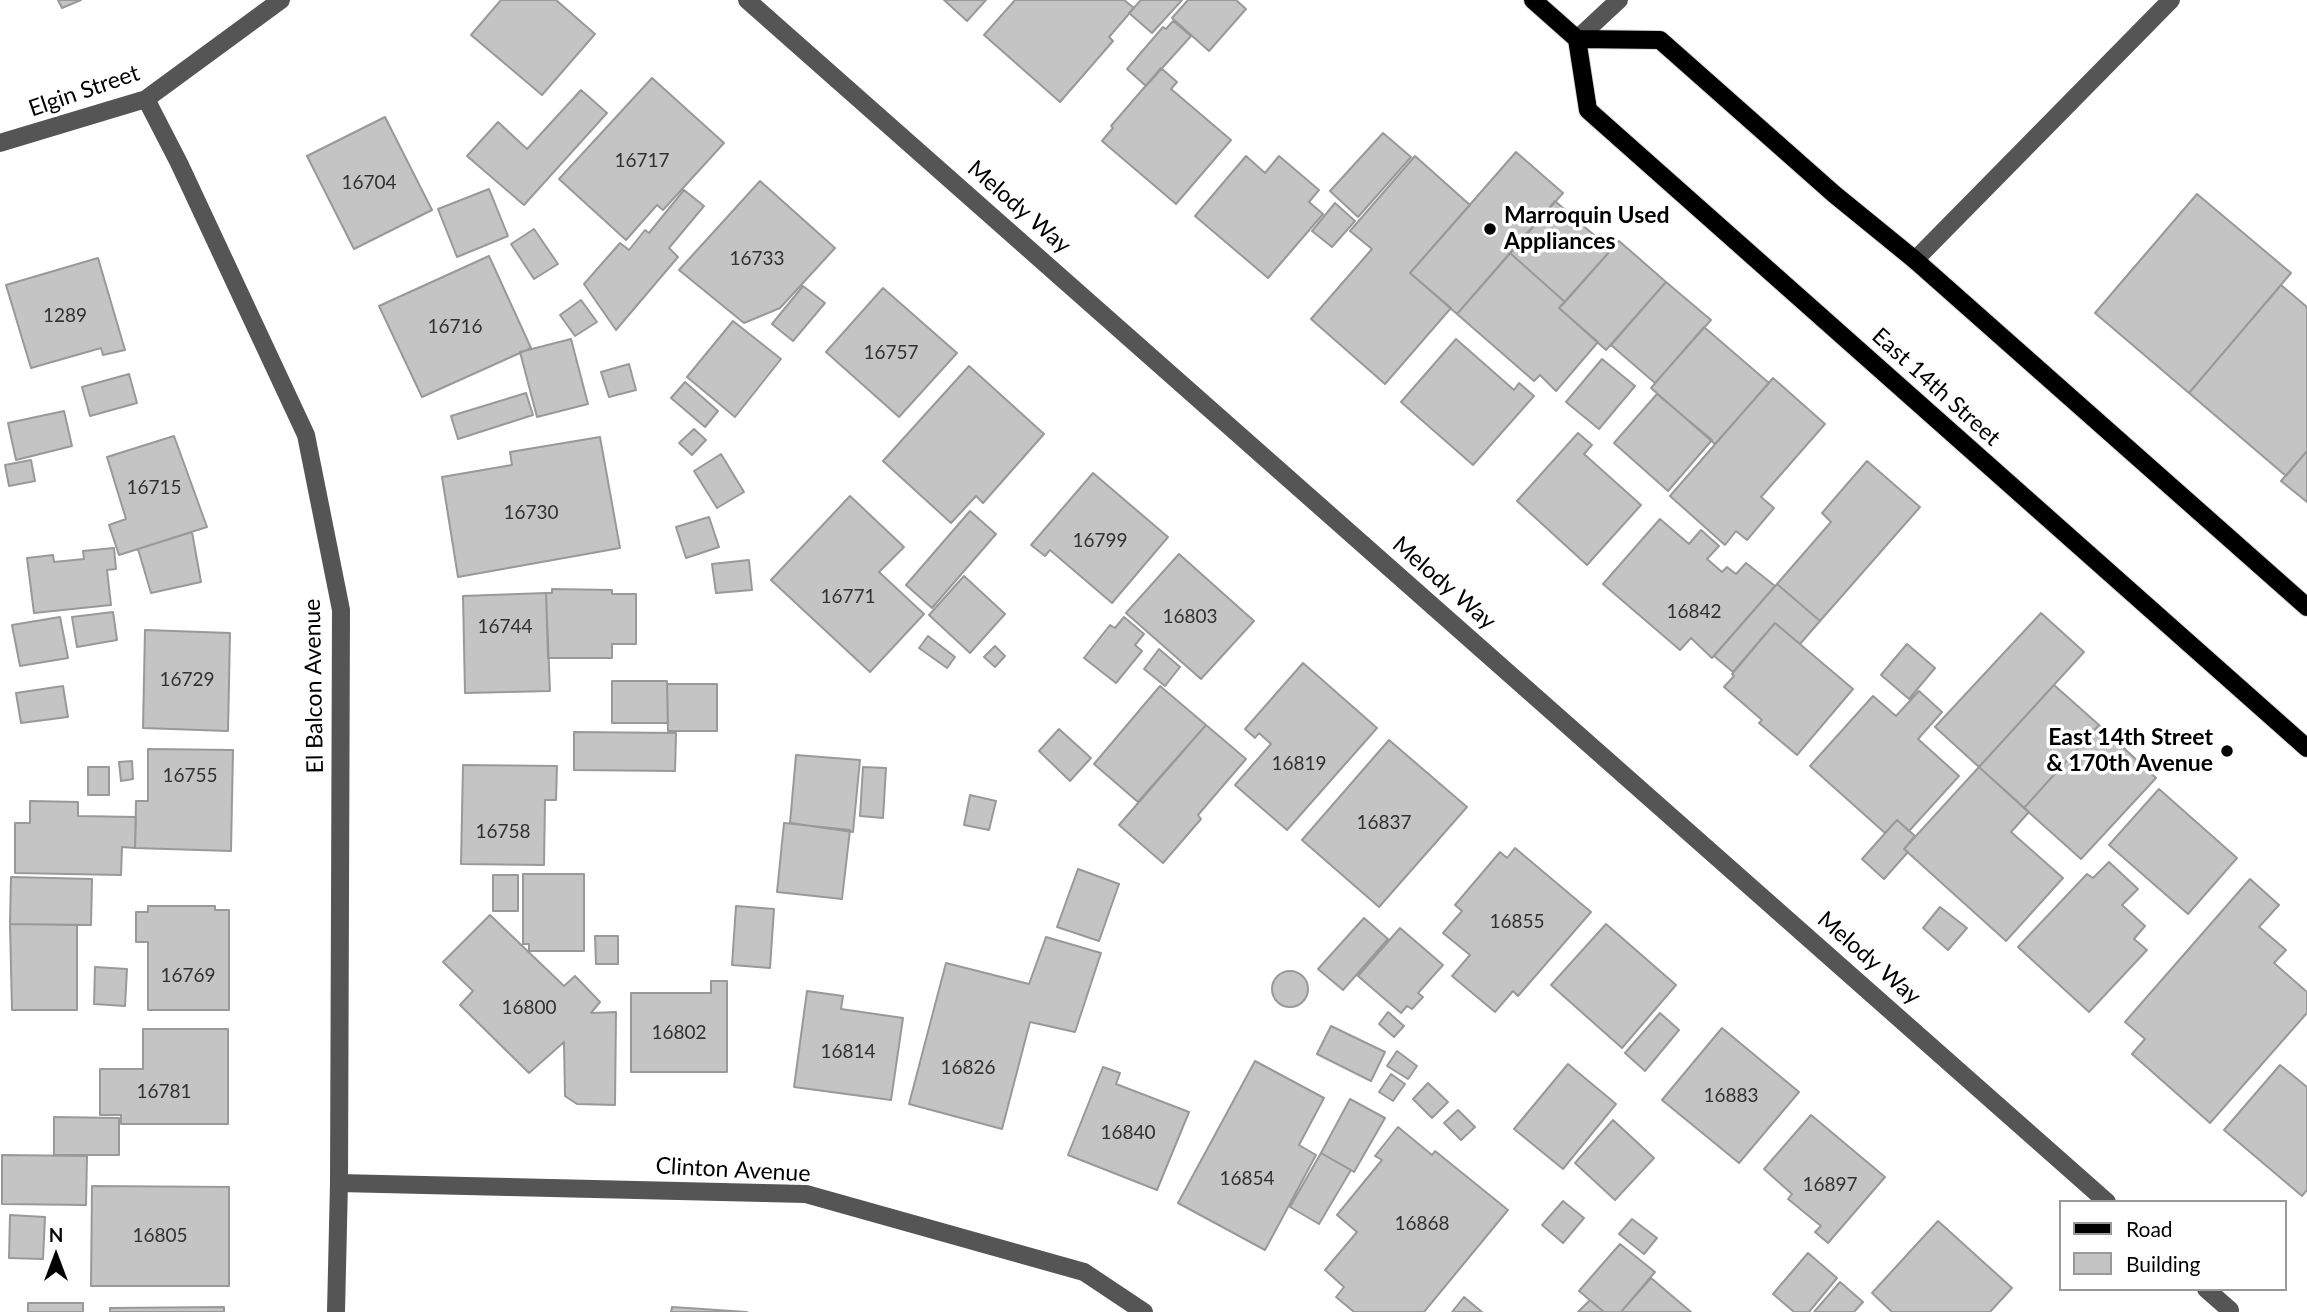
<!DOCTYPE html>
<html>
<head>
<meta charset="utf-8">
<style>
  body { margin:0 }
  #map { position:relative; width:2307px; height:1312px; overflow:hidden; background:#fff; font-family:Lato,sans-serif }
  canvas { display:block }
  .legend { position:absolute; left:2059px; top:1200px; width:228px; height:91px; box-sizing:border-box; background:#fff; border:2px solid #999; margin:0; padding:9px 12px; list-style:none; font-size:21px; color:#000 }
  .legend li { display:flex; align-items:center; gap:14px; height:35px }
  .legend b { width:35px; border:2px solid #999 }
  .north { position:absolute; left:21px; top:1221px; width:70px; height:70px; -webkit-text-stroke:5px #fff; paint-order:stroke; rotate:0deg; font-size:19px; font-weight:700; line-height:28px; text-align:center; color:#000 }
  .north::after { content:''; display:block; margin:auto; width:24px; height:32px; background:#000; clip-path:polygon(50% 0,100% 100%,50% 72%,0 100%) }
</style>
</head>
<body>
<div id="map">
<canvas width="2307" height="1312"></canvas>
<ul class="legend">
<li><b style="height:9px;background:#000"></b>Road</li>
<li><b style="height:19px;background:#c4c4c4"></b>Building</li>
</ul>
<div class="north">N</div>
</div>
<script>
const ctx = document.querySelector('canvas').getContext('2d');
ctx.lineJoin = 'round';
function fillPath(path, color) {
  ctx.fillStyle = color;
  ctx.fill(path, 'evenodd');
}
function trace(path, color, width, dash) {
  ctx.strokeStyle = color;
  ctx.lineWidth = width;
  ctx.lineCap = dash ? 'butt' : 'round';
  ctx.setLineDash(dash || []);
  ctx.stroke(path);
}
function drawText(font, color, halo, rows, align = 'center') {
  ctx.font = font + ' Lato,sans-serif';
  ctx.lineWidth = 7;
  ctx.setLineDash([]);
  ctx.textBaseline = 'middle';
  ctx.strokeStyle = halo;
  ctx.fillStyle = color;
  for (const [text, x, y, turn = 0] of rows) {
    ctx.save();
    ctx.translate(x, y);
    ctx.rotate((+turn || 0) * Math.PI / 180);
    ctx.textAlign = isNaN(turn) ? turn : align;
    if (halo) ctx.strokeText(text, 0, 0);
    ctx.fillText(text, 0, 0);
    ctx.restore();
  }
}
const building = new Path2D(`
  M58,0H81L62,8Z
  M501,0H556L595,34L542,95L471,35Z
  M944,0H986L967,21Z
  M1015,0H1124L1134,8L1109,37L1113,41L1060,102L984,35Z
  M1141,0H1182L1152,33L1129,13Z
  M1188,0H1236L1246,9L1209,51L1172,18Z
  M1173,21L1191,36L1146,86L1127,69L1163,27L1166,29Z
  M1161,68L1177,82L1171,89L1231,140L1176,204L1102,141L1113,128L1111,126Z
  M652,78L724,143L663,210L657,205L626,240L559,179Z
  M581,90L607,113L524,205L467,156L498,122L527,149Z
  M385,117L432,210L354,249L307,156Z
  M1383,133L1411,157L1358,217L1330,191Z
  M1516,152L1563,193L1457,314L1410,273Z
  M1246,156L1265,173L1279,156L1319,190L1309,202L1323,214L1268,278L1195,216Z
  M1415,156L1470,205L1410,273L1451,308L1385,384L1311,319L1372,249L1350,231Z
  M760,181L835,248L780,308L744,323L679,270Z
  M489,189L508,236L457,257L438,209Z
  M684,190L704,206L669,248L678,257L616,330L584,284L620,243L629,250L645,230L649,233Z
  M2197,194L2291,273L2189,393L2095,313Z
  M1555,201L1611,250L1565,302L1510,253Z
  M1335,203L1355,221L1332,247L1312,231Z
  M534,229L558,264L534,279L511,244Z
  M1619,241L1666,282L1606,350L1559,308Z
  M1510,253L1565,302L1559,308L1598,342L1556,391L1540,375L1534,381L1457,314Z
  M489,256L531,348L422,397L379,306Z
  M98,258L125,350L103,355L101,348L31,368L6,285Z
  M1666,282L1711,320L1655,383L1611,345Z
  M2281,285L2307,307V451L2286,476L2189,393Z
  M803,286L825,303L793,341L772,324Z
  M883,288L957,353L899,417L826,352Z
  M581,300L597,322L575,336L560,315Z
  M733,321L781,359L735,417L687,377Z
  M1704,327L1769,383L1715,444L1651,388Z
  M571,339L588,404L537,417L520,352Z
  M1456,339L1514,390L1519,383L1534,396L1473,465L1401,402Z
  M1602,359L1635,386L1599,429L1566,402Z
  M629,364L636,390L609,397L601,372Z
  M969,366L1044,434L983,503L976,496L951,523L883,461Z
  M129,374L137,403L90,416L82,387Z
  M1773,378L1825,424L1761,497L1774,508L1747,540L1736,531L1725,545L1670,496Z
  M685,382L718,411L705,427L671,398Z
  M526,393L533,415L458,439L451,416Z
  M1657,394L1712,440L1668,491L1614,443Z
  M64,411L72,446L16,460L8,423Z
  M694,429L706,440L692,455L679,443Z
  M1578,433L1592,445L1584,454L1641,505L1587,565L1517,501Z
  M174,436L207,527L119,555L109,525L126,519L107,457Z
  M600,437L620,548L458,577L442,477L512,465L510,452Z
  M2307,451V502L2281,481Z
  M721,454L744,492L717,508L694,471Z
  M31,460L35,481L9,486L5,465Z
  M1867,461L1920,507L1820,621L1777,584L1831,522L1822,513Z
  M1093,473L1168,537L1112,603L1050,550L1045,556L1031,545Z
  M850,496L904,547L879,572L924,614L870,672L771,580Z
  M970,511L996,534L932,608L906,585Z
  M709,517L719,547L686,558L676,527Z
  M1660,519L1689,544L1701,530L1719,546L1707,559L1722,572L1727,567L1736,574L1746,563L1775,586L1712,658L1691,638L1680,650L1603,584Z
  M192,532L201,582L151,593L138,549Z
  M114,548L116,569L107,570L111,605L34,613L27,558L53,555L54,562L84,559L83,551Z
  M1179,554L1254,621L1201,679L1126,613Z
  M749,560L752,590L716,593L712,564Z
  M964,576L1005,614L970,653L929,615Z
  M1777,584L1820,621L1800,644L1775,623L1733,672L1714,656Z
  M552,589L612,590V594H636V644H612V658H548L546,593H552Z
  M546,593L550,691L465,693L463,596Z
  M113,612L117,640L77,647L72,617Z
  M2041,613L2084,652L1979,767L1935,727Z
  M60,617L68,658L20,666L12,625Z
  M1124,617L1144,634L1135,645L1142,651L1116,683L1084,658L1110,625L1115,628Z
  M1775,623L1853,689L1797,755L1759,723L1762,720L1724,687L1734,676L1732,674Z
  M145,630L230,633L228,731L143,728Z
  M928,636L955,657L947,668L919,648Z
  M1907,644L1935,668L1909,699L1881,675Z
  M995,646L1005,656L995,667L984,657Z
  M1159,649L1180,667L1165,686L1144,669Z
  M1303,663L1377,728L1287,830L1235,785L1271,744L1259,733L1255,738L1245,729Z
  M612,681H667L668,723H612Z
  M667,684H717V731H668Z
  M2054,685L2099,725L2024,808L1979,767Z
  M63,686L68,717L21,723L16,693Z
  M1160,686L1206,725L1138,802L1094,764Z
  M1919,691L1942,712L1918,739L1959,776L1909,831L1897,820L1885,833L1810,766L1873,696L1896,716Z
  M1206,725L1246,759L1198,815L1201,819L1163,863L1119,825Z
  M2099,725L2156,778L2081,859L2024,808Z
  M1059,729L1091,758L1070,781L1039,751Z
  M574,732L676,733L675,771L574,770Z
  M1389,740L1467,807L1379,907L1302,840Z
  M148,749L233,750L231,851L135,848L136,801H148Z
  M796,755L860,760L853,832L790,823Z
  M132,761L133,779L121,781L119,762Z
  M463,765L557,766L556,800H545L544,865L461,864Z
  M88,767H109V795H88Z
  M863,767L886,768L883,818L860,816Z
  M1979,767L2029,812L2011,832L2063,878L2006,941L1904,849Z
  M2159,789L2237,858L2188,914L2109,845Z
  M970,795L996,801L989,830L964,825Z
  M30,801L78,802V816L136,817L135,848L122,847L121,875L15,873V823H30Z
  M1897,820L1915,836L1904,849L1908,852L1884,879L1862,859Z
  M784,823L850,830L842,899L777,892Z
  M1515,848L1591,912L1518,996L1513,991L1495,1012L1452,976L1470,955L1443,933L1462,911L1455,905L1500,852L1507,858Z
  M2109,862L2138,889L2122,905L2145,926L2134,939L2147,950L2089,1012L2018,947L2087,874L2093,878Z
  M1078,869L1119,884L1099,941L1057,927Z
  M523,874H584V951H529V944H523Z
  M493,875H518V911H493Z
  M11,877L92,879L91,925L10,924Z
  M2250,879L2279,905L2259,927L2286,950L2274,963L2307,992V1013L2210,1123L2132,1054L2145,1039L2125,1022Z
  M148,906H215V910H229V1010H148V942H136V912H148Z
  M736,906L774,909L770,968L732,965Z
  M1940,907L1967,928L1948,950L1923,928Z
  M490,915L564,986L575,976L600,1002L591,1013L616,1012L615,1105L577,1104L565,1096L564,1042L529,1073L460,1005L473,991L443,962Z
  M1364,918L1388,939L1343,990L1318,969Z
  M10,924L77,925V1010H12Z
  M1606,924L1676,985L1622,1048L1551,985Z
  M1400,928L1443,965L1418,993L1423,997L1412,1009L1407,1006L1401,1013L1358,976Z
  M595,936H618V964H596Z
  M1046,937L1101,953L1075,1032L1030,1022L1002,1129L909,1104L946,963L1029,984Z
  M95,967L127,969L125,1006L94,1004Z
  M1272 989a18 18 0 1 1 36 0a18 18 0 1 1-36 0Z
  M711,981H727V1072H631V993H711Z
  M807,991L843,996L841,1009L903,1018L891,1100L794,1087Z
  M1388,1012L1404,1026L1394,1037L1379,1024Z
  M1660,1013L1679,1030L1645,1071L1625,1053Z
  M1331,1026L1385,1052L1371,1081L1317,1054Z
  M1722,1028L1799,1092L1739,1163L1662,1100Z
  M143,1029H228V1124H121V1115H100V1069H143Z
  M1397,1051L1417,1066L1408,1079L1387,1066Z
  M1255,1061L1324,1098L1299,1145L1316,1155L1265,1250L1178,1203Z
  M1568,1064L1616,1104L1563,1169L1514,1129Z
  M2280,1065L2307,1087V1190L2302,1196L2224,1130Z
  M1103,1067L1120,1073L1116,1084L1189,1112L1157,1190L1068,1155Z
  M1391,1074L1405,1084L1393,1101L1379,1092Z
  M1428,1083L1448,1102L1432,1118L1413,1099Z
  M1350,1099L1385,1118L1354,1172L1321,1153Z
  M1458,1110L1475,1127L1461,1140L1444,1123Z
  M1811,1115L1885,1177L1828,1243L1815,1232L1821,1226L1788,1199L1792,1194L1764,1169Z
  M54,1117L119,1118V1155H54Z
  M1613,1120L1654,1158L1615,1200L1575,1163Z
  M1398,1127L1432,1155L1435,1151L1508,1210L1424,1312H1354L1336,1297L1344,1287L1325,1270L1357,1232L1337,1215L1382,1160L1375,1156Z
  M1321,1153L1351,1170L1319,1224L1290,1207Z
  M2,1155L87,1156L86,1205L2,1204Z
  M92,1186L229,1187V1286H91Z
  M1563,1201L1584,1218L1563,1243L1542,1225Z
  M10,1215L45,1217L43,1259L9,1258Z
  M1632,1219L1657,1238L1644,1254L1619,1234Z
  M1938,1221L2012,1288L1990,1312H1892L1872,1293Z
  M1620,1244L1655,1272L1621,1312H1604L1579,1291Z
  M1808,1253L1837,1278L1809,1312H1794L1773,1294Z
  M1651,1278L1691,1312H1621Z
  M1840,1282L1863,1302L1854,1312H1814Z
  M1464,1297L1482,1312H1452Z
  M1590,1300L1604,1312H1578Z
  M28,1303H83V1312H28Z
  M224,1307V1312H110V1308Z
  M672,1307L747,1312H671Z`);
fillPath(building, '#c4c4c4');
trace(building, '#999', 2);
const major = new Path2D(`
  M1533,0L1577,39L1588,110L2307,748
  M1577,39L1660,40L1834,194L1915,260L2307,607`);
trace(major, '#dbdbdb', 20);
trace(new Path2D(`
  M747,0L2107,1202
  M1577,39L1619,0
  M146,99L179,163L306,435L341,610L339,1183L336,1312
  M0,143L146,99L281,0
  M1915,260L2171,0
  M339,1183L806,1194L1084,1272L1144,1312
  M2206,1289L2230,1310`), '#555', 18);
trace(major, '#000', 18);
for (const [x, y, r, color] of [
  [1490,229,7,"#000"],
  [2227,751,7,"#000"]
]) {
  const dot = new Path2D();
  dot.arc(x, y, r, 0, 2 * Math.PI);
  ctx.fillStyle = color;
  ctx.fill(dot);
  trace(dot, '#fff', 2.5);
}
drawText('19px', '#313131', null, [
  ["16717",642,161],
  ["16704",369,183],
  ["16733",757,259],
  ["1289",65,316],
  ["16716",455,327],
  ["16757",891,353],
  ["16715",154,488],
  ["16730",531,513],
  ["16799",1100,541],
  ["16771",848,597],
  ["16842",1694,612],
  ["16803",1190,617],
  ["16744",505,627],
  ["16729",187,680],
  ["16819",1299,764],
  ["16755",190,776],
  ["16837",1384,823],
  ["16758",503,832],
  ["16855",1517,922],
  ["16769",188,976],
  ["16800",529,1008],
  ["16802",679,1033],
  ["16814",848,1052],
  ["16826",968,1068],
  ["16781",164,1092],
  ["16883",1731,1096],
  ["16840",1128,1133],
  ["16854",1247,1179],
  ["16897",1830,1185],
  ["16868",1422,1224],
  ["16805",160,1236]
]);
drawText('23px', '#000', '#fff', [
  ["Elgin Street",84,91,-19],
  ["Melody Way",1019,207,41],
  ["East 14th Street",1936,387,42],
  ["Melody Way",1444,583,41],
  ["El Balcon Avenue",314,686,-91],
  ["Melody Way",1869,958,41],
  ["Clinton Avenue",733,1170,3]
]);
drawText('bold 23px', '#000', '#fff', [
  ["Marroquin Used",1504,216],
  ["Appliances",1504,242],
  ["East 14th Street",2213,738,"right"],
  ["& 170th Avenue",2213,764,"right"]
], 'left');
</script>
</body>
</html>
